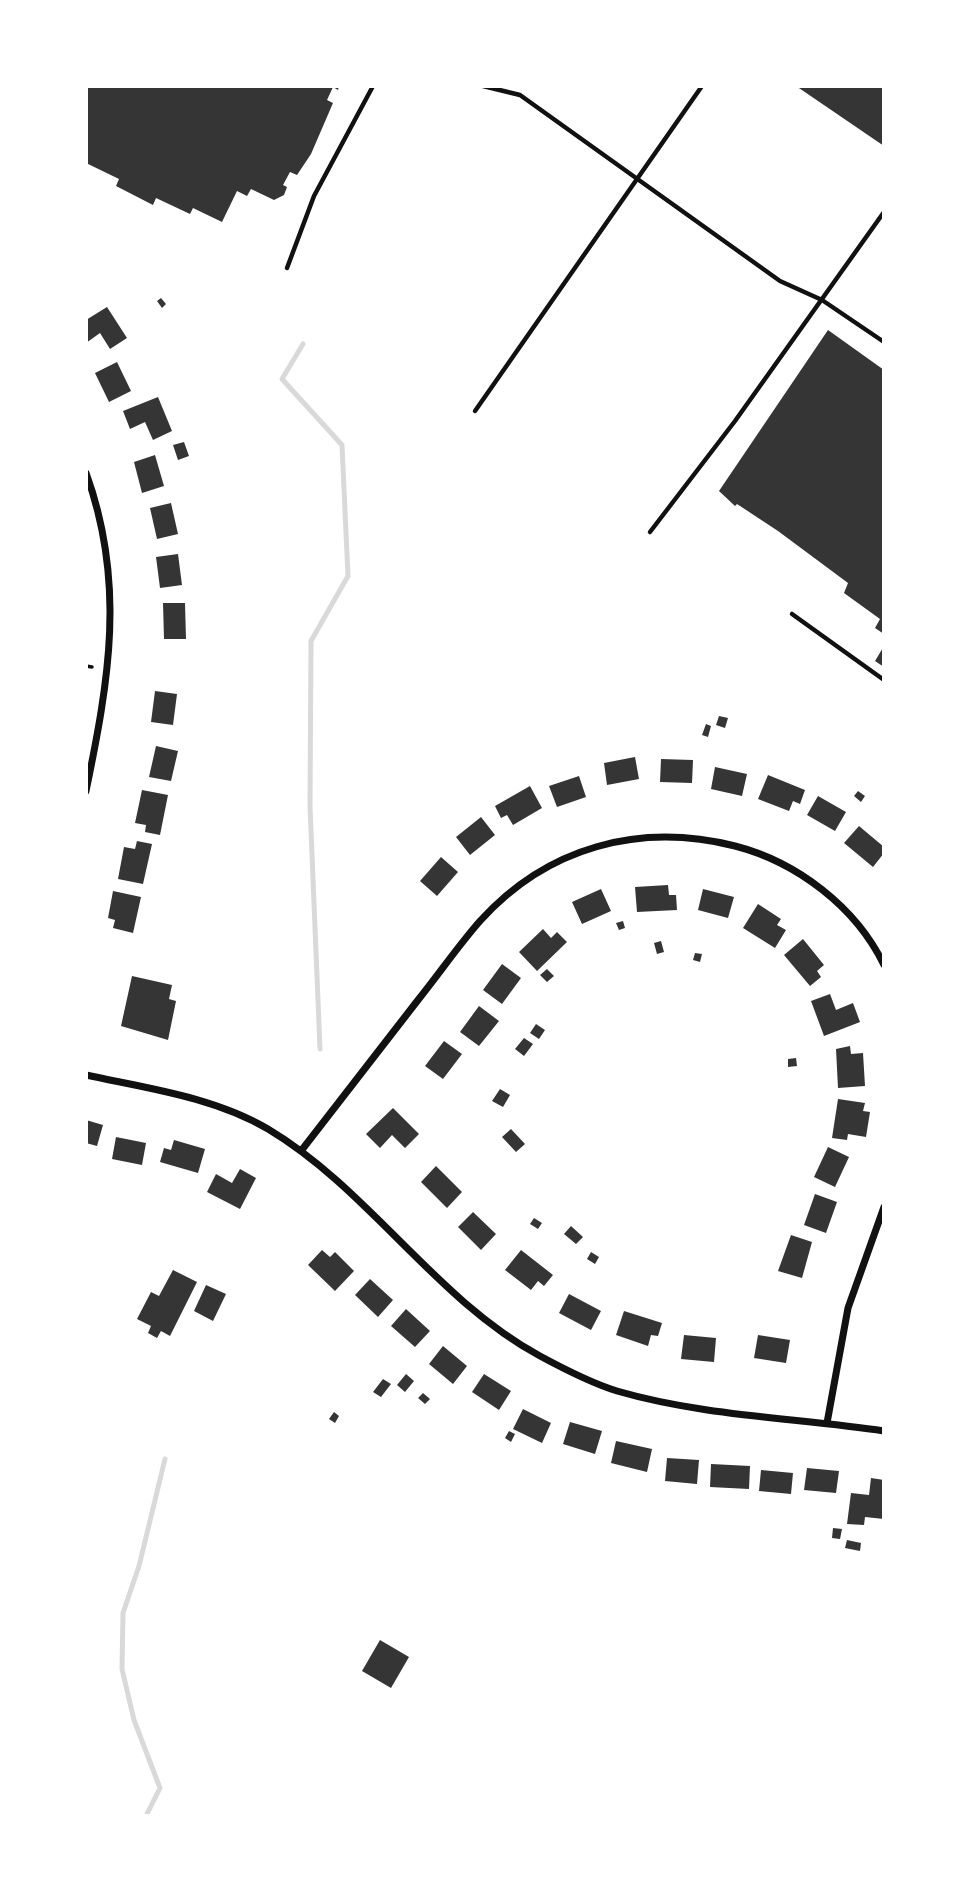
<!DOCTYPE html>
<html>
<head>
<meta charset="utf-8">
<style>
  body { margin:0 }
  #map { position:relative; width:970px; height:1902px; overflow:hidden; background:#fff; font-family:"Open Sans",sans-serif }
  canvas { display:block }
  .frame { position:absolute; inset:0; border:88px solid #fff; pointer-events:none }
</style>
</head>
<body>
<div id="map">
<canvas width="970" height="1902"></canvas>
<div class="frame"></div>
</div>
<script>
const ctx = document.querySelector('canvas').getContext('2d');
ctx.lineJoin = 'round';
function trace(path, color, width, dash) {
  ctx.strokeStyle = color;
  ctx.lineWidth = width;
  ctx.lineCap = dash ? 'butt' : 'round';
  ctx.setLineDash(dash || []);
  ctx.stroke(path);
}
function fillPath(path, color) {
  ctx.fillStyle = color;
  ctx.fill(path, 'evenodd');
}
trace(new Path2D(`
  M303,344L282,379L342,445L348,576L311,641L310,806L320,1049
  M146,1816L160,1788L134,1720L122,1669L123,1613L139,1566L165,1459`), '#d9d9d9', 5);
fillPath(new Path2D(`
  M86,86H339L338,90L333,87L327,100L333,103L311,154L297,175L290,172L283,185L287,187L284,195L274,200L251,189L247,196L237,191L222,222L193,208L190,214L156,198L153,205L116,186L119,179L86,163L88,156L86,155Z
  M796,86H884V146Z
  M161,298L166,304L162,308L157,301Z
  M107,307L127,338L110,349L100,333L86,343V320Z
  M828,330L884,370V634L875,628L880,619L844,593L848,583L778,531L737,504L735,506L719,491Z
  M117,362L131,391L109,402L95,373Z
  M158,397L172,431L153,440L145,422L130,429L123,411Z
  M184,442L189,456L178,460L173,445Z
  M155,455L164,486L142,493L134,462Z
  M171,503L178,534L157,539L150,508Z
  M178,554L182,585L160,588L156,557Z
  M163,603H185L186,639H164Z
  M884,646V667L875,661Z
  M155,691L177,694L173,725L151,722Z
  M719,716L728,718L725,728L716,725Z
  M706,724L711,726L708,737L702,735Z
  M156,746L178,751L171,781L149,777Z
  M635,757L639,779L607,785L604,763Z
  M661,759L693,760L692,783L660,782Z
  M715,767L747,774L742,796L711,789Z
  M768,775L805,790L800,804L793,801L789,811L758,799Z
  M579,776L586,797L557,807L549,786Z
  M530,786L542,808L513,825L507,815L501,818L495,806Z
  M142,790L168,795L160,835L145,832L146,825L135,823Z
  M858,791L865,796L861,802L854,796Z
  M818,796L846,812L835,831L807,815Z
  M481,817L495,835L470,855L456,837Z
  M859,826L884,847V853L873,867L844,843Z
  M137,841L152,844L143,884L118,879L124,847L135,849Z
  M441,857L458,872L437,896L420,881Z
  M668,885L669,895H676L677,910L637,912L635,887Z
  M601,889L611,911L582,924L572,902Z
  M703,889L734,897L728,918L698,910Z
  M113,891L141,897L133,933L113,928L115,920L108,918Z
  M758,904L781,919L777,925L786,930L775,948L743,928Z
  M623,921L625,928L619,930L616,923Z
  M543,929L551,938L557,932L567,942L537,971L519,952Z
  M803,939L824,965L817,971L821,977L810,986L784,955Z
  M661,941L664,952L657,954L654,943Z
  M695,953L702,954L700,962L693,960Z
  M502,964L521,978L502,1004L483,990Z
  M547,969L554,976L547,982L540,975Z
  M132,976L172,985L169,999L176,1001L168,1040L121,1026Z
  M830,994L836,1010L853,1003L860,1022L824,1036L811,1001Z
  M479,1006L499,1021L479,1046L460,1032Z
  M536,1024L545,1030L539,1039L530,1033Z
  M524,1038L533,1044L524,1056L515,1049Z
  M444,1041L462,1054L443,1079L425,1066Z
  M850,1046L851,1054L863,1053L865,1086L838,1088L836,1049Z
  M796,1058L797,1066L788,1067V1059Z
  M500,1089L510,1095L503,1107L492,1101Z
  M838,1099L865,1103L863,1111L870,1112L866,1137L848,1134L847,1140L832,1138Z
  M393,1108L419,1134L405,1148L392,1135L380,1148L366,1134Z
  M86,1120L103,1125L97,1146L86,1143Z
  M511,1129L525,1144L516,1152L502,1137Z
  M116,1137L146,1143L142,1165L112,1159Z
  M174,1140L205,1149L198,1173L160,1162L164,1148L171,1150Z
  M828,1147L849,1157L835,1187L814,1177Z
  M436,1166L462,1192L447,1208L421,1182Z
  M240,1169L256,1178L240,1209L207,1192L216,1174L232,1183Z
  M815,1194L837,1202L826,1233L804,1225Z
  M473,1212L496,1234L481,1250L458,1227Z
  M534,1218L542,1223L538,1229L530,1224Z
  M571,1226L583,1237L576,1244L564,1234Z
  M791,1235L812,1242L802,1278L778,1271Z
  M322,1250L330,1257L335,1252L354,1271L335,1291L308,1265Z
  M521,1250L553,1275L544,1286L538,1281L531,1290L505,1270Z
  M591,1252L599,1257L595,1264L587,1259Z
  M173,1270L197,1282L170,1336L161,1331L157,1338L148,1333L151,1326L137,1319L151,1292L159,1296Z
  M370,1279L393,1300L378,1317L355,1295Z
  M206,1285L226,1294L213,1321L194,1311Z
  M569,1294L601,1311L591,1330L559,1313Z
  M406,1309L430,1331L415,1347L391,1326Z
  M624,1311L662,1323L658,1336L651,1335L648,1346L616,1335Z
  M684,1335L716,1338L714,1362L681,1359Z
  M758,1335L790,1340L786,1363L754,1358Z
  M443,1346L467,1366L453,1384L429,1364Z
  M406,1374L414,1381L405,1392L397,1385Z
  M484,1374L511,1391L499,1410L472,1392Z
  M383,1379L391,1384L381,1397L373,1392Z
  M423,1393L430,1399L425,1404L418,1398Z
  M523,1409L551,1423L542,1443L513,1429Z
  M334,1412L339,1416L335,1423L329,1419Z
  M570,1422L602,1431L595,1454L563,1444Z
  M509,1431L515,1434L511,1442L505,1438Z
  M616,1441L652,1449L647,1472L611,1463Z
  M667,1458L699,1460L697,1484L665,1481Z
  M711,1464L750,1466L749,1489L710,1487Z
  M807,1468L839,1471L836,1493L804,1490Z
  M761,1470L793,1473L791,1494L759,1491Z
  M871,1478L884,1480V1519L865,1517L864,1525L847,1524L851,1493L869,1495Z
  M833,1528L842,1529L840,1539L832,1538Z
  M847,1540L861,1543L860,1551L845,1548Z
  M380,1640L409,1657L391,1688L362,1671Z`), '#353535');
trace(new Path2D(`
  M86,666L92,667`), '#111', 3.5);
trace(new Path2D(`
  M483,86L520,95L780,281L822,300L884,342
  M287,268L314,196L373,86
  M475,411L702,86
  M650,532L735,421L884,212
  M792,614L884,680`), '#111', 4.5);
trace(new Path2D(`
  M86,473C126,583 109,680 86,791
  M86,1075C146,1088 214,1097 268,1129C370,1190 435,1299 540,1356C564,1369 591,1383 617,1391C703,1416 796,1418 884,1431
  M301,1151C340,1101 379,1051 418,1000C439,974 458,946 480,921C547,847 639,822 735,846C797,862 856,907 884,965
  M827,1423L848,1308L884,1207`), '#111', 7);
</script>
</body>
</html>
